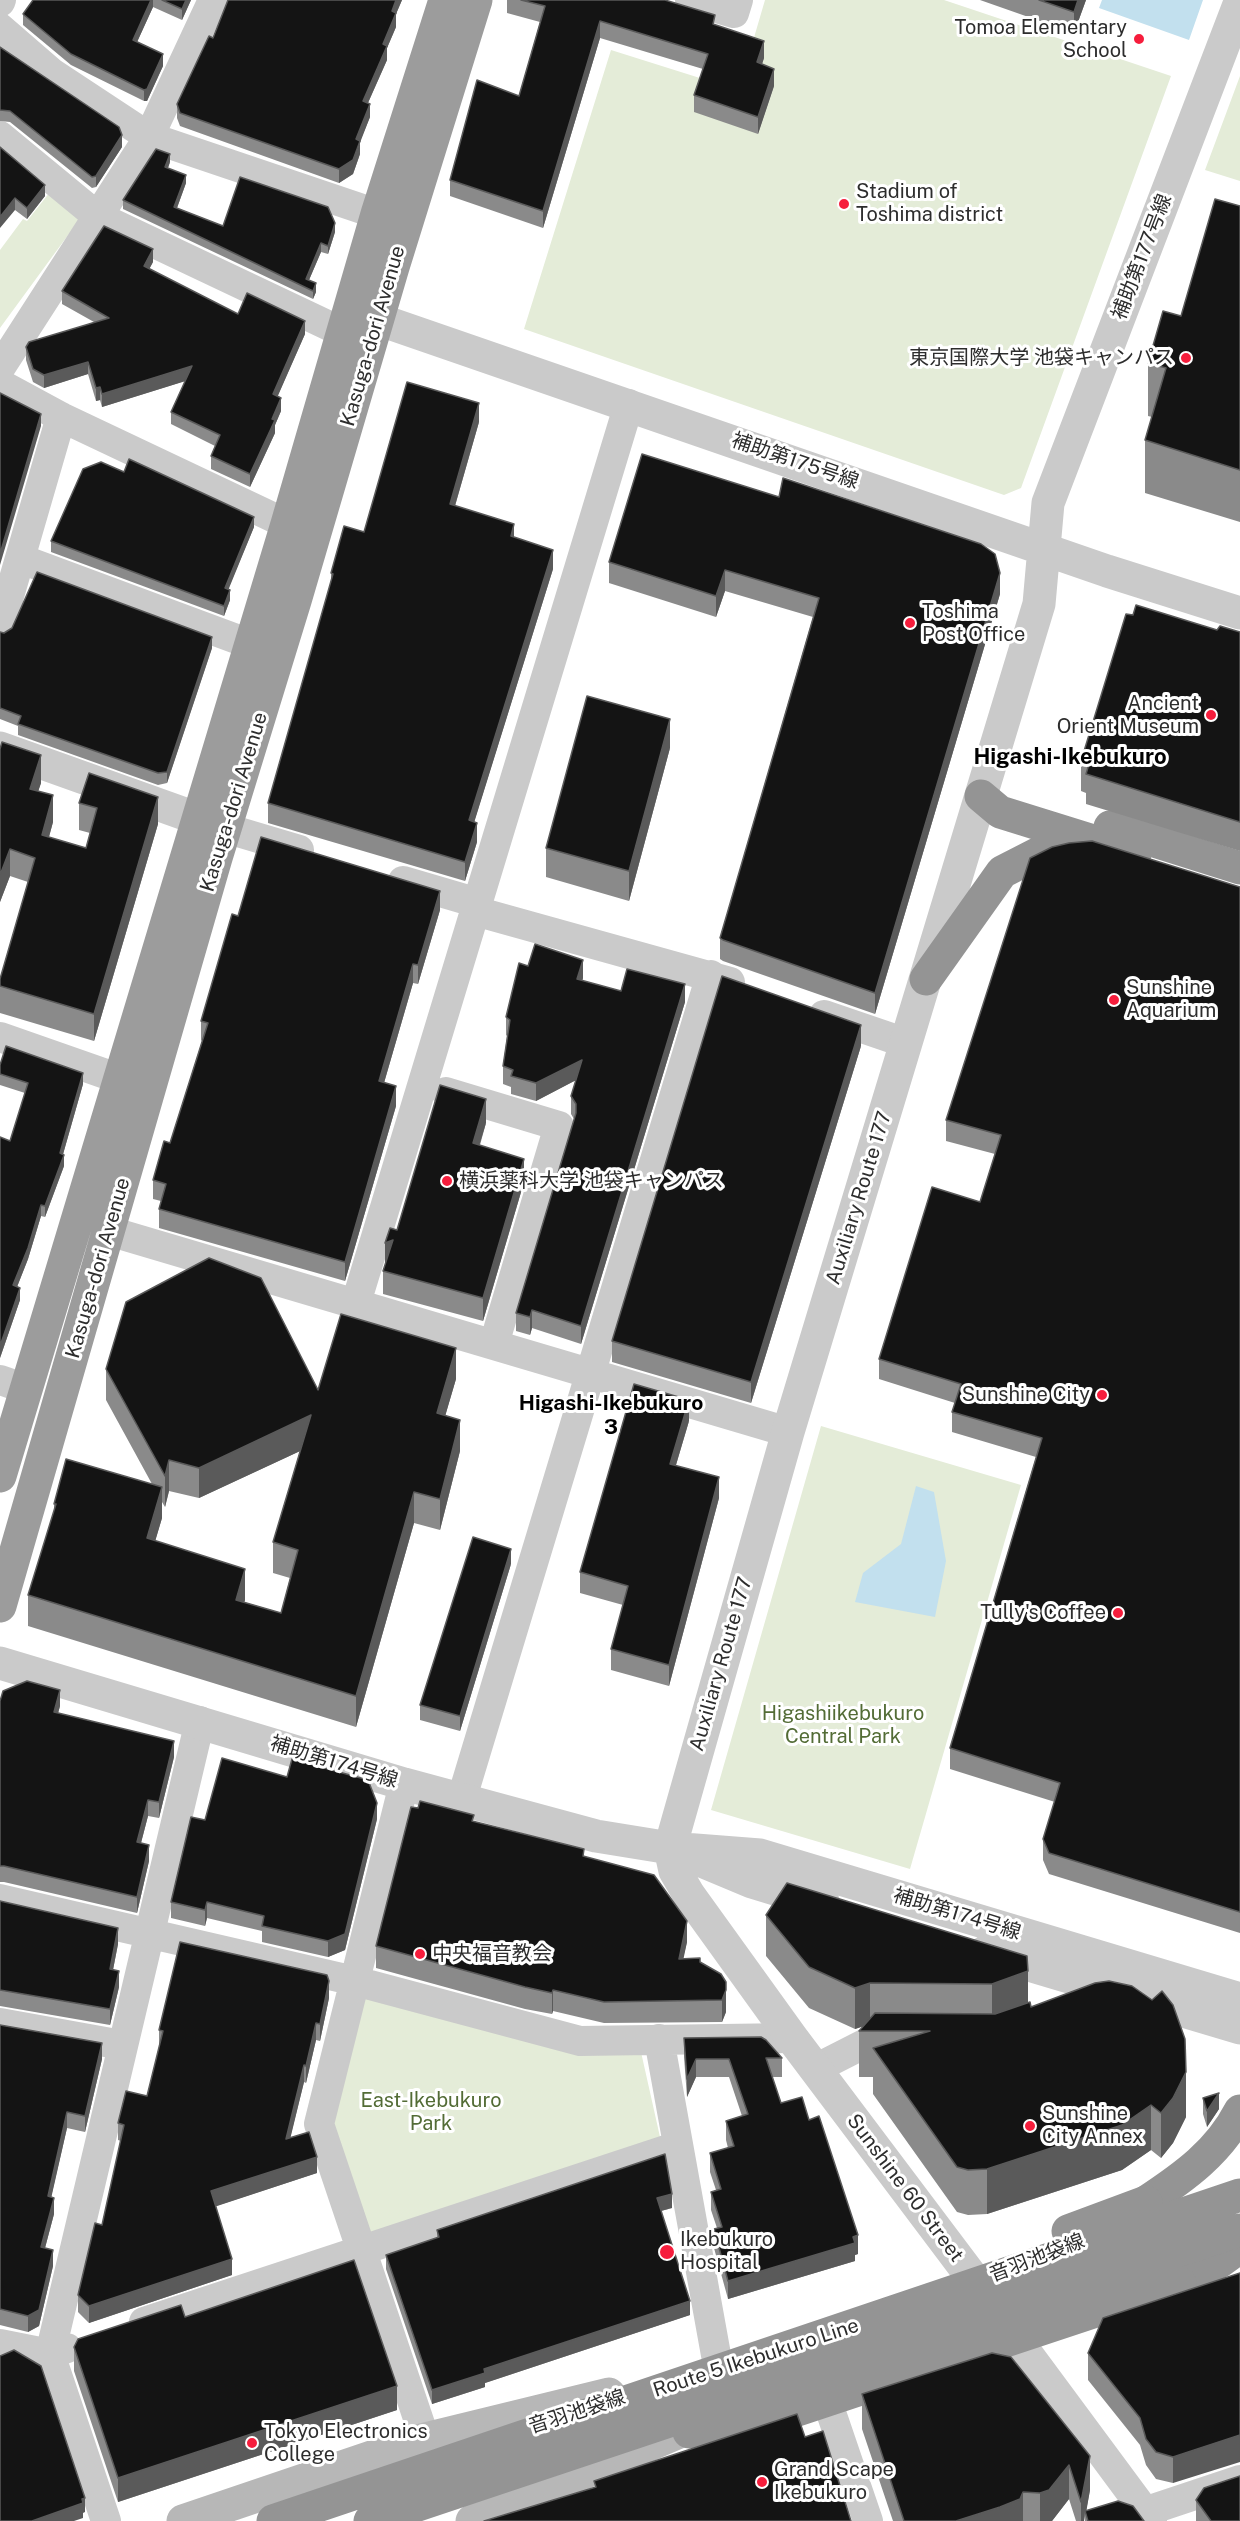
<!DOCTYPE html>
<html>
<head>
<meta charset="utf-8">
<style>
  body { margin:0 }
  canvas { display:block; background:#fff }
</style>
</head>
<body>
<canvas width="1240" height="2521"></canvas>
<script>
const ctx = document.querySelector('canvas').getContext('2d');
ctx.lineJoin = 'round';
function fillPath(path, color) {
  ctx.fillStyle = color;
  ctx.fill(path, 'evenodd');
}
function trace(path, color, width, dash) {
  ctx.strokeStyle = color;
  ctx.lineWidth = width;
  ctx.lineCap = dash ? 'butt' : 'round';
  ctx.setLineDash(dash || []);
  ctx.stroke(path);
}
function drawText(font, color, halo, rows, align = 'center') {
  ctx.font = font + ' "Public Sans","Noto Sans JP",sans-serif';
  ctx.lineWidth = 6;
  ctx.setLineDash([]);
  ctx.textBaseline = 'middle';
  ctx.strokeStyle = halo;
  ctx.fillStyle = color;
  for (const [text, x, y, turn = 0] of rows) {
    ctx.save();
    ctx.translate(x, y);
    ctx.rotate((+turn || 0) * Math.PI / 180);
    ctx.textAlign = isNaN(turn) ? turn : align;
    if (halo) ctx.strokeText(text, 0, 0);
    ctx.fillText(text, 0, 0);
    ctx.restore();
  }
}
fillPath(new Path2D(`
  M765,0H944L1171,76L1021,488L1004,495L524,329L611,50L703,79L753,41Z
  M1240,76V181L1205,170Z
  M50,192L82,216L0,328V250L23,219L27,221Z
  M821,1426L1021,1485L910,1869L711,1810Z
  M364,1996L641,2052L660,2137L368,2234L331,2124Z`), '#e4ecd8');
fillPath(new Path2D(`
  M1102,0H1203L1189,40L1099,8Z
  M916,1486L934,1492L946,1561L935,1617L855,1602L863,1573L901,1544Z`), '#c2e0ee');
trace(new Path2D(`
  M690,0L734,13L738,0
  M0,2L1,0
  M0,28L52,73L149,137L377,214
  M0,136L97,216L342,332
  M0,368L149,137L213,0
  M0,384L61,417L287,524
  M21,559L250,644
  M0,627L61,417
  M225,828L299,850
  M403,881L478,903
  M475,911L730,982
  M824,1015L906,1043
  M0,1037L120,1079
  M446,1092L559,1126L494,1344
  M109,1231L788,1432
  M356,1303L629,404
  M0,1380L26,1389
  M404,1784L319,2124L425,2439
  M461,1801L711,975
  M0,1899L355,1981L580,2041L792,2038
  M0,2023L122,2045
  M659,2039L718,2366
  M815,2069L870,2041H898
  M1004,2321L1152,2521
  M144,2322L678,2146
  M0,2344L50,2354L67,2348
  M821,2383L868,2521
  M106,2521L50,2354L200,1721
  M1117,2521L1240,2480`), '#cacaca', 30);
trace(new Path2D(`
  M351,310L1107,571L1240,613
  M0,748L224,828
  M0,1663L404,1784L596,1836L670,1848L760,1855L1240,1999
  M697,1859L752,1882L824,1904
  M985,1952L1240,2028
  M993,2305L792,2038L689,1895L675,1871L670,1848L788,1432L1039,604L1048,503L1240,2`), '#cacaca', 33);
trace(new Path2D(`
  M183,2521L425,2439L609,2394
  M472,2521L693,2426`), '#b7b7b7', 33);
trace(new Path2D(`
  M0,1476L287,524L377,214L445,0
  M0,1606L216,858L295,601L393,267L476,0`), '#9c9c9c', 33);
trace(new Path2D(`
  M981,796L1000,812L1135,854
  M1110,827L1240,868
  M926,979L1002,872L1045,850L1066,845L1087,844
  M1146,2202C1184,2177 1219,2152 1240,2111
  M1180,2283L1219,2262L1240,2247`), '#949494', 33);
trace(new Path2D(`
  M1068,2231L1146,2202
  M689,2432L773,2418L1180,2283
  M273,2521L1240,2195
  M370,2521L1240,2230`), '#949494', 33);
fillPath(new Path2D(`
  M33,0H191L182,20L153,7L137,42L163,66L147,101H144L71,65L23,25V14Z
  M243,0H402L396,14V27L387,48V60L368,103L370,117L360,141V154L353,174L339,183L180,126L177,118V104L213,38Z
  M507,0H665L715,25L764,58L762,64L774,86L758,134L694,112V95L703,69L600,38L543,228L450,196V180L519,96L540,22L507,13Z
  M980,0H1086L1074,33Z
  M0,47L122,147L96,187L92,188L10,122L0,121Z
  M0,147L45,196L27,219L15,210Z
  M170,162L168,168L186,183L177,208L223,226L335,232L328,254L321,252L309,280L316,292L313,299L123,209V200Z
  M1240,206V522L1145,493V440L1152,417L1148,416V363L1181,316Z
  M153,262L149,269L238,314L305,334L277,397L281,411L275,425V433L250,487L211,469V456L215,446L171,424V412L185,381L102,407L100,400L96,401L88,374L44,388L33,382L26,360V347L94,322L62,304V291Z
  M479,422L455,506L514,538L553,569L474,822L477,842L465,881L268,823V803L331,582V573L364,532Z
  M642,454L1000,594L875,1014L723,961L720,959V938L813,617L725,591L716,617L609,583V562Z
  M254,527L228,589L230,600L224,616L51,552V541Z
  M1217,630L1240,632V851L1086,804V793L1081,791V761Z
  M0,632L212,648L167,783L158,785L18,735V726L0,719Z
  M670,748L629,901L546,877V848Z
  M0,749L41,783L38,791L53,822L49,837L86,848L90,833L79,830V803L158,824L94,1041L0,1013V979L28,882L10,876L0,902Z
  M1240,887V1933L1049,1874L1043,1860V1839L1055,1802L950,1769V1748L1036,1457L952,1432V1412L955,1403L879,1379V1359L980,1202L995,1154L946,1141V1120Z
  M440,910L418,984L413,983L384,1083L396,1106L345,1281L159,1228V1209L161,1201L153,1199V1180L170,1143L202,1041L201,1040V1021L238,916Z
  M528,966L583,978L582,981L621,991L685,1002L581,1344L532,1328L530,1335L516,1331V1313L574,1119L571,1114V1096L576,1080L536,1101L511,1094V1087L503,1084V1066L507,1036L506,1035V1017Z
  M861,1046L751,1403L612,1362V1341Z
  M0,1065L83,1084L63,1154L64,1166L45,1217L41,1216L28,1259L17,1287L20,1300L0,1358L10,1141L25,1093L0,1085Z
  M486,1123L480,1145L524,1182L483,1321L383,1294V1271L397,1230Z
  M106,1369L318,1390L456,1379L445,1416L460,1451L440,1530L414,1523L356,1727L28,1626V1595L54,1513V1504L152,1484L106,1400ZM300,1451L273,1542V1573L290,1578L281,1613L244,1602L245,1600L155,1541L162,1518V1502L165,1507L169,1491L199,1498Z
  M689,1421L676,1465L719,1498L669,1686L611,1670V1649L623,1605L580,1593V1572Z
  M511,1564L460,1731L420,1720V1705Z
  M0,1701L60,1706L58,1713L174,1757L159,1818L148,1816L141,1843L149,1861L137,1913L4,1882H0Z
  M377,1819L345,1950L328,1957L262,1942V1931L207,1918L205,1926L171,1918V1902L205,1820Z
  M474,1822L584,1856L687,1942L683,1958L700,1962L721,1974L726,2012L722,2022L604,2023L553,2011L552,2014L525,2009L376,1968V1946Z
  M0,1901L118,1944L113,1970L119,1987L110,2025L0,2006Z
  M766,1915L1027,1956L1028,2003L1031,2007L1186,2117L1173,2143L1161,2158L1151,2150L1122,2170L987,2214L968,2215L957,2212L873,2094V2077H859V2031L864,2026L855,2029L809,2008L766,1956Z
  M329,1998L320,2041L316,2040L306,2083L304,2082L290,2138L317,2173L216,2206L232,2275L89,2323L78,2312V2295L102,2225L121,2141L118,2140V2123L147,2096L159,2047V2030Z
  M0,2025L102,2059L85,2132L67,2128L51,2197L54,2214L45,2248L53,2266L39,2326L28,2332L0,2325Z
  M684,2038L782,2058V2077H772L781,2103L809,2120L858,2254L855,2255V2261L728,2299L714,2248V2229L717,2228L711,2210V2192L716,2190L710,2172V2153L728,2148L726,2140V2121L742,2116L729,2077H696L687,2097L684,2057Z
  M1203,2098L1219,2109L1207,2127L1203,2114Z
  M672,2208L661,2211L690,2315L485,2383V2387L432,2404L386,2269V2255L437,2238V2230Z
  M1240,2273L1173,2483L1156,2479L1146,2465L1140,2445L1088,2380V2353Z
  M185,2317L397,2410L118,2502L74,2371V2347Z
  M992,2353L1090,2490L1086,2511L1144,2521H1085V2516L1084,2521H1076L1069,2499L1052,2521H893L862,2429V2394Z
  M1196,2500L1240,2521H1196Z`), '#8a8a8a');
fillPath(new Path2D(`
  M151,0H153V7L133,51V40Z
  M186,0H191L182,20V9Z
  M396,0H402L396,14V27L387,48V60L363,114V101L383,44L392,11Z
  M1078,0H1086L1074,33V12Z
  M600,21V38L543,228V211Z
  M764,41V58L757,79V62Z
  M163,54V66L147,101H144V90Z
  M774,69V86L758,134V117Z
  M370,104V117L356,153V139Z
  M122,135V147L96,187V176Z
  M360,141V154L353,174L339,183V169Z
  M170,154V162L165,176V167Z
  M186,175V183L174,216V207Z
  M45,185V196L27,219V208Z
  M15,198V210L0,228V217Z
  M335,223V232L328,254V246Z
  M321,243V252L306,287V279Z
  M153,249V262L144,279V266Z
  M316,283V292L313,299V291Z
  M305,321V334L273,407V394Z
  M88,362V374L44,388V375Z
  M192,366V379L102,407V394Z
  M100,387V400L96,401V388Z
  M281,398V411L275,425V433L250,487V474Z
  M479,403V422L450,523V504Z
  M41,414V426L0,565V554Z
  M254,517V527L225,598V588Z
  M514,524V543L511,536Z
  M553,550V569L469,839V820Z
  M725,570V591L716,617V596Z
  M1000,573V594L875,1014V993Z
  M230,590V600L224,616V606Z
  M212,637V648L167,783V772Z
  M670,719V748L629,901V871Z
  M41,755V783L30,816V789Z
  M53,795V822L42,862V835Z
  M158,797V824L94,1041V1014Z
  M477,823V842L465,881V862Z
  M10,849V876L0,902V875Z
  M440,891V910L418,984V965Z
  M583,960V978L577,997V979Z
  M413,964V983L379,1100V1081Z
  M685,984V1002L581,1344V1326Z
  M861,1025V1046L751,1403V1382Z
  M582,1060V1077L536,1101V1083Z
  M83,1073V1084L60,1165V1153Z
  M396,1086V1106L345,1281V1262Z
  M486,1099V1123L473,1166V1143Z
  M64,1155V1166L45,1217V1206Z
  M524,1159V1182L483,1321V1298Z
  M41,1205V1216L28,1259L13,1297V1285Z
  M393,1240L385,1266V1243Z
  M20,1288V1300L0,1358V1346Z
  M532,1310V1328L530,1335V1317Z
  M456,1348V1379L437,1444V1413Z
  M689,1400V1421L670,1485V1464Z
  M311,1415V1446L199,1498V1468Z
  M460,1420V1451L440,1530V1499Z
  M169,1460V1491L165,1507V1476Z
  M719,1477V1498L669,1686V1665Z
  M162,1487V1518L147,1569V1538Z
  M414,1492V1523L356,1727V1696Z
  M511,1549V1564L460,1731V1716Z
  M245,1569V1600L236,1631V1600Z
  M60,1690V1706L54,1728V1712Z
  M174,1741V1757L159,1818V1802Z
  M148,1800V1816L137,1858V1842Z
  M377,1803V1819L345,1950L328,1957V1941Z
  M149,1845V1861L137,1913V1897Z
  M207,1902V1918L205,1926V1910Z
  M687,1921V1942L679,1980V1959Z
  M118,1928V1944L110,1985V1969Z
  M119,1971V1987L110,2025V2009Z
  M1028,1971V2012L992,2025V1984Z
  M329,1981V1998L320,2041V2024Z
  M870,1983V2024L855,2029V1988Z
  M553,1990V2011L552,2014V1993Z
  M726,1990V2012L722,2022V2000Z
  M316,2023V2040L306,2083V2066Z
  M102,2043V2059L85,2132V2116Z
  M696,2059V2077L687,2097V2079Z
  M304,2065V2082L286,2156V2139Z
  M1186,2072V2117L1173,2143L1161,2158V2113Z
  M1219,2093V2109L1207,2127V2111Z
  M1151,2105V2150L1122,2170L987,2214V2169Z
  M67,2112V2128L48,2212V2196Z
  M317,2157V2173L211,2208V2191Z
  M672,2194V2208L657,2212V2198Z
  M54,2198V2214L41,2263V2247Z
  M858,2235V2254L855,2255V2261L728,2299V2281Z
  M53,2250V2266L39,2326L28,2332V2316Z
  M232,2259V2275L89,2323V2306Z
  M690,2301V2315L485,2383V2387L432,2404V2390L484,2369Z
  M397,2386V2410L118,2502V2478Z
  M1240,2435V2462L1173,2483V2457Z
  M1090,2456V2490L1086,2513L1085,2511L1084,2521H1081V2502Z
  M1069,2465V2499L1052,2521H1040V2493Z
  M1023,2492V2521H956Z
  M85,2498V2512L83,2513V2518L74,2521H32Z`), '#5a5a5a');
const building = new Path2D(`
  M33,0H151L133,40L163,54L147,89L144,90L71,54L23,14Z
  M162,0H186L182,9Z
  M228,0H396L392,11L396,13L383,44L387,46L363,101L370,104L356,139L360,141L353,160L339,169L180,113L177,104L209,36L213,38Z
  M521,0H665L715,15L713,24L764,41L757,62L774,69L758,117L694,95L708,54L600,21L543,211L450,180L477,80L519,96L545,6Z
  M1039,0H1078L1074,12Z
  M0,47L119,127L122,135L96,176L92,177L10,111L0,110Z
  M0,147L45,185L27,208L15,198L0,217Z
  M156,149L170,154L165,167L186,175L174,207L223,226L240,177L328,207L335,223L328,246L321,243L306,279L316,283L313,291L123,200Z
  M1215,199L1240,206V470L1145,440L1166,368L1148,363L1163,311L1181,316Z
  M104,226L153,249L144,266L238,314L247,293L305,321L273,394L281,398L272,419L275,420L250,474L211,456L220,435L171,412L192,366L102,394L100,387L96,388L88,362L44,375L33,369L26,347L29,342L109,318L62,291Z
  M407,382L479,403L450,504L514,524L511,536L553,550L469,820L477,823L465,862L268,803L333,574L331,573L344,526L364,532Z
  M0,393L41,414L0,554Z
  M642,454L779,497L783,478L981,544L995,554L1000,573L875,993L723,940L720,938L819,598L725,570L716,596L609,562Z
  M129,459L254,517L225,588L230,590L224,606L51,541L83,469L101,462L124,472Z
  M37,572L212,637L167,772L158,773L18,724L21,716L0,708V632L4,633L12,628Z
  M1136,605L1217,630L1220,626L1240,632V822L1086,774L1089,764L1081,761L1126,614L1133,615Z
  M587,696L670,719L629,871L546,848Z
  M2,742L41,755L30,789L53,795L42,835L86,848L97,808L79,803L89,773L158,797L94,1014L0,986V979L35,858L10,849L0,875V749Z
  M261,837L440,891L418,965L413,964L379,1081L396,1086L345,1262L159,1209L166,1184L153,1180L164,1141L170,1143L208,1023L201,1021L232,914L238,916Z
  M1092,841L1240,887V1912L1049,1853L1043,1839L1060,1783L950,1748L1042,1438L952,1412L961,1384L879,1359L932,1187L980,1202L1001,1135L946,1120L1030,858L1052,847L1069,843Z
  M535,944L583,960L577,979L621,991L627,969L685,984L581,1326L532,1310L530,1317L516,1313L576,1113V1104L571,1096L582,1060L536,1083L511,1076L513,1070L503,1066L510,1020L506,1017L519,963L528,966Z
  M722,976L861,1025L751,1382L612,1341Z
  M6,1046L83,1073L60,1153L64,1155L45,1206L41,1205L28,1248L13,1285L20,1288L0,1346V1137L10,1141L28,1083L0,1074V1065Z
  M440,1085L486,1099L473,1143L524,1159L483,1298L383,1271L393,1240L385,1243L390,1228L397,1230Z
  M209,1258L261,1278L318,1390L341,1314L456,1348L437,1413L460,1420L440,1499L414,1492L356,1696L28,1595L56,1504H54L66,1459L162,1487L147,1538L245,1569L236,1600L281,1613L298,1550L273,1542L311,1415L199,1468L169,1460L165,1476L106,1369L126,1302Z
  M634,1384L689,1400L670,1464L719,1477L669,1665L611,1649L628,1586L580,1572Z
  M473,1537L511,1549L460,1716L420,1705Z
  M27,1681L60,1690L54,1712L174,1741L159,1802L148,1800L137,1842L149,1845L137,1897L4,1866H0V1701L3,1691Z
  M222,1758L287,1777L292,1759L368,1780L377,1803L345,1934L328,1941L262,1926L264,1916L207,1902L205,1910L171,1902L191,1817L205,1820Z
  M420,1801L474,1815L472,1821L584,1849L583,1856L654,1875L687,1921L679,1959L700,1958V1962L721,1974L726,1982V1990L722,2000L604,2002L553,1990L552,1993L525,1987L376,1946L411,1807L418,1808Z
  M787,1883L1027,1956L1028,1971L992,1984L870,1983L855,1988L809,1967L766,1915Z
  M0,1901L118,1928L110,1969L119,1971L110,2009L0,1990Z
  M180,1942L327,1975L329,1981L320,2024L316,2023L306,2066L304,2065L286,2139L309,2132L317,2157L211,2191L232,2259L89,2306L78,2295L95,2223L102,2225L124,2125L118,2123L126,2091L147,2096L163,2031L159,2030Z
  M1109,1981L1132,1986L1152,2000L1162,1991L1173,2005L1185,2039L1186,2072L1173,2098L1161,2113L1151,2105L1122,2125L987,2169L968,2170L957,2167L873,2048L930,2031H859L875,2013L995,2014L1030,2002L1031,2007L1095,1983Z
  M0,2025L102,2043L85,2116L67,2112L48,2196L54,2198L41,2247L53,2250L39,2310L28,2316L0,2309Z
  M761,2037L766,2040L782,2058H766L781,2103L802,2097L809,2120L819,2116L858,2235L853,2237L855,2243L728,2281L714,2229L722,2227L711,2192L721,2189L710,2153L734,2146L726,2121L748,2114L729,2059H696L687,2079L684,2038Z
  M1219,2093L1207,2111L1203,2098Z
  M665,2154L672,2194L657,2198L690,2301L484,2369L485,2373L432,2390L386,2255L439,2237L437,2230Z
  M354,2260L397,2386L118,2478L74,2347L78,2339L181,2305L185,2317Z
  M1240,2273V2435L1173,2457L1156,2452L1146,2439L1140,2418L1088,2353L1103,2318Z
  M14,2350L41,2366L85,2498L82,2499L83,2503L32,2521H0V2356Z
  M992,2353L1011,2357L1090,2456L1081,2502L1069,2465L1049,2490L1040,2493L1023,2492L1020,2499L1000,2507L956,2521H904L862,2394Z
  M797,2414L805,2437L823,2431L851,2521H484L596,2487L594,2481Z
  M1240,2476V2521H1211L1196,2500L1204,2488Z
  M1118,2501L1133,2506L1144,2521H1088L1085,2511Z`);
fillPath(building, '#141414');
trace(building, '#5a5a5a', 1.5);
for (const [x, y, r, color] of [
  [1139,39,6,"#f61d3c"],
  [844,204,6,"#f61d3c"],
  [1186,358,6,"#f61d3c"],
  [910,623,6,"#f61d3c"],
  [1211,715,6,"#f61d3c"],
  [1114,1000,6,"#f61d3c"],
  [447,1181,6,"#f61d3c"],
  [1102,1395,6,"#f61d3c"],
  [1118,1613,6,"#f61d3c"],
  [420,1954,6,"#f61d3c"],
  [1030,2126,6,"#f61d3c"],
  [667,2252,8,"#f61d3c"],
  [252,2443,6,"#f61d3c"],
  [762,2482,6,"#f61d3c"]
]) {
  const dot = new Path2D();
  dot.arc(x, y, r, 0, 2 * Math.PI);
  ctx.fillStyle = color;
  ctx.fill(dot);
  trace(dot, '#fff', 2);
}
drawText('20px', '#2d2d2d', '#fff', [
  ["Tomoa Elementary",1127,28,"right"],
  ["School",1127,51,"right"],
  ["Stadium of",856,192],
  ["Toshima district",856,215],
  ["東京国際大学 池袋キャンパス",1174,358,"right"],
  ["Toshima",922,612],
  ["Post Office",922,635],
  ["Ancient",1199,704,"right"],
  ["Orient Museum",1199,727,"right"],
  ["Sunshine",1126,988],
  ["Aquarium",1126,1011],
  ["横浜薬科大学 池袋キャンパス",459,1181],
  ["Sunshine City",1090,1395,"right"],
  ["Tully's Coffee",1106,1613,"right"],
  ["中央福音教会",432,1954],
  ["Sunshine",1042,2114],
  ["City Annex",1042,2137],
  ["Ikebukuro",680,2240],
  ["Hospital",680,2263],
  ["Tokyo Electronics",264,2432],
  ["College",264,2455],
  ["Grand Scape",774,2470],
  ["Ikebukuro",774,2493]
], 'left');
drawText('20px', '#2d2d2d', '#fff', [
  ["補助第177号線",1142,257,-69],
  ["Kasuga-dori Avenue",373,336,-74],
  ["補助第175号線",795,461,19],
  ["Kasuga-dori Avenue",234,802,-73],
  ["Auxiliary Route 177",859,1198,-73],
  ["Kasuga-dori Avenue",98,1268,-74],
  ["Auxiliary Route 177",721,1664,-74],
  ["補助第174号線",334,1762,17],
  ["補助第174号線",957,1914,17],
  ["Sunshine 60 Street",905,2188,53],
  ["音羽池袋線",1037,2258,-21],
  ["Route 5 Ikebukuro Line",756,2358,-18],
  ["音羽池袋線",577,2412,-18]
]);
drawText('20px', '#536c36', '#fff', [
  ["Higashiikebukuro",843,1714],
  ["Central Park",843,1737],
  ["East-Ikebukuro",431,2101],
  ["Park",431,2124]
]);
drawText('bold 21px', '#000', '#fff', [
  ["Higashi-Ikebukuro",611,1404],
  ["3",611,1428]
]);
drawText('bold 22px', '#000', '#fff', [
  ["Higashi-Ikebukuro",1070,757]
]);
</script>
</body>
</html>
